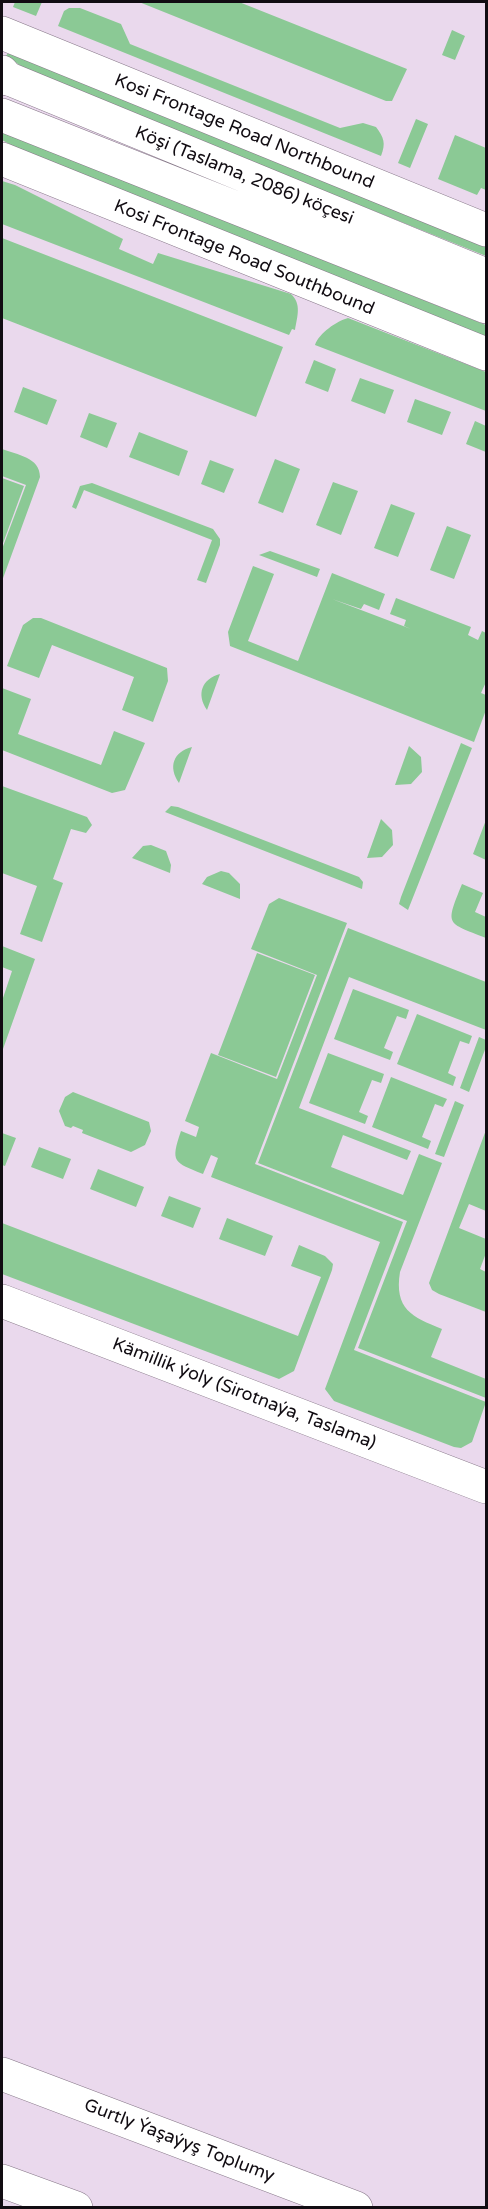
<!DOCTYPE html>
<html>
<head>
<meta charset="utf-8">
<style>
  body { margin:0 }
  #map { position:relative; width:488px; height:2209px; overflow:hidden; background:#ead9ed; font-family:"Varela Round",sans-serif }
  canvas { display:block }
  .frame { position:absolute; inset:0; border:3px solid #110c12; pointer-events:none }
</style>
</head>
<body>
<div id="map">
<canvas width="488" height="2209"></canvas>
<div class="frame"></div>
</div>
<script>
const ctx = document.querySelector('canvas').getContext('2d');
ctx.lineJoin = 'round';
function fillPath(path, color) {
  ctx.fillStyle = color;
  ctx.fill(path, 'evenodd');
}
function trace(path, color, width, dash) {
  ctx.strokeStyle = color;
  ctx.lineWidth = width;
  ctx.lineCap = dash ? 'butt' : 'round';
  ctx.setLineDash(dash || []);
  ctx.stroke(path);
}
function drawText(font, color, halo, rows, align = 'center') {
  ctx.font = font + ' "Varela Round",sans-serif';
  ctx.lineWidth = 6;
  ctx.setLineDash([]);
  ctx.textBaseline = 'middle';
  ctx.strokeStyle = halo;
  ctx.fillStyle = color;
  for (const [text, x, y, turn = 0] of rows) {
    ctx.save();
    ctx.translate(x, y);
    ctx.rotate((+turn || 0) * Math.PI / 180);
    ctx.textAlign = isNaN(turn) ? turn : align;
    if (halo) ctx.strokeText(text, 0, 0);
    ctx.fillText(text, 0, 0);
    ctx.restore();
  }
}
fillPath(new Path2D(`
  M15,2H42L36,16L13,7Z
  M139,2H239L407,69L392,101H386Z
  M69,8H80L121,24L130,44L340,128L363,123L376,127C384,138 386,143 381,156L58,26L64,11Z
  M452,30L465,36L455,60L442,55Z
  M8,53L486,244V256L33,74L6,56Z
  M416,119L428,124L410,168L398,163Z
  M2,132L486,325V337L13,146L2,140Z
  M455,135L486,148V190L481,188L477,195L438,179Z
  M2,181L15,185L123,239L119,249L153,264L158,253L291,294C302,304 297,317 295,330L292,329L289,335L2,224Z
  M2,238L283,347L256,417L2,318Z
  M348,318L486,372V411L315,345C319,333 337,321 348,318Z
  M314,360L336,369L328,392L305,383Z
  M360,378L394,390L385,414L351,401Z
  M23,387L57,400L47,425L14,412Z
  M415,399L451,412L442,435L407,422Z
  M89,413L117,423L107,448L80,437Z
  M475,421L486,426V452L466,444Z
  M139,432L188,451L179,476L129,457Z
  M2,449C17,455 40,457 40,477L2,581V549L26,485L2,476Z
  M275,459L300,469L283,513L258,503Z
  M210,460L234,469L224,493L201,484Z
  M2,478L24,486L2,546Z
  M333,482L358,491L341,535L316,525Z
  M92,483L213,529L220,539V545L206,583L197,580L212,540L84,490L76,509L72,507L80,486Z
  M391,504L415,513L398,557L374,548Z
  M447,526L471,535L454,579L430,570Z
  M270,551L320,569L317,577L259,555Z
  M253,566L274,574L248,641L298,661L332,573L385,594L379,610L364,604L361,609L332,599L411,629L404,626L406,620L390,614L396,598L471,627L468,635L478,640L482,631L486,633V682L481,693L486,695V710L474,742L230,646L228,632Z
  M33,618H41L167,668L168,681L153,722L122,710L134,677L52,645L39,678L7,666L23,625Z
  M220,674L207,710C196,694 202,679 220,674Z
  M2,688L31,699L18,734L101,765L114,731L145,743L125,790L112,793L2,750Z
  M461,743L472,748L408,910L399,904L401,897Z
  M409,746L421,757L422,772L411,784L395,785Z
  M192,747L179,783C168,767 173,752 192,747Z
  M2,786L87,817L92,825L86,833L71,829L53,879L63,883L42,942L20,934L37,886L2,873Z
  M171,806L178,807L359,877L363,882L362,889L165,812Z
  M381,819L392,830L393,845L382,857L367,858Z
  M486,820V860L473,854Z
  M151,845L166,851L171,865L170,873L132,858L143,846Z
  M221,871L229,873L240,884V899L202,884L207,877Z
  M462,884L483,893L475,912L486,917V938C446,922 445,926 462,884Z
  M279,898L347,923L255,1164L403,1222L354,1350L486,1402L472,1442L461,1448L454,1447L334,1401L325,1389L380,1242L211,1177L218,1158L211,1155L203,1174C174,1162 170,1163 181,1131L196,1137L199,1127L185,1121L211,1053L277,1079L317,975L251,949L269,904Z
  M348,928L486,982V1030L349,977L299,1108L411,1151L407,1160L343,1135L331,1167L403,1195L419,1154L442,1163L400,1272C394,1309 412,1317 442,1329L431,1357L486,1379V1398L358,1348L407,1221L258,1163Z
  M2,946L35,959L3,1049L2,1001L12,971L2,967Z
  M257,953L315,975L276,1077L218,1055Z
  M353,989L409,1010L406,1019L397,1016L384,1048L393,1052L390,1060L334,1039Z
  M417,1014L472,1036L469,1044L460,1041L448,1073L456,1077L453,1086L397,1064Z
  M479,1037L486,1040V1047L469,1092L460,1088Z
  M328,1053L384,1074L381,1083L372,1080L359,1112L368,1116L365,1124L309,1103Z
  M391,1077L447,1099L443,1107L435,1104L422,1137L431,1141L428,1149L372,1127Z
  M73,1092L149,1122L151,1131L145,1145L131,1152L82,1133L83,1130L73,1126L71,1128L65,1126L59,1111L65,1097Z
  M455,1101L464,1105L444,1157L435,1154Z
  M486,1130V1211L469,1204L459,1228L486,1239V1253L480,1269L486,1272V1312L439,1294L432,1290L429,1283Z
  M2,1133L16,1138L5,1166L2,1165Z
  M39,1147L71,1159L63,1179L31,1167Z
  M98,1169L144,1187L136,1207L90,1189Z
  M169,1196L201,1208L193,1228L161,1216Z
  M227,1218L273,1236L265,1256L219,1239Z
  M2,1223L298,1336L321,1277L291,1266L299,1245L325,1256L333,1264L332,1270L294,1371L279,1379L2,1274Z`), '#8bc995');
const minor = new Path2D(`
  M2,33L486,230
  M2,159L486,354
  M2,1301L486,1487
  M2,2074L356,2208
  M2,2181L76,2208`);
const major = new Path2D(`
  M2,76L486,275
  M2,115L486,307`);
const highway = new Path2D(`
  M2,72L8,79`);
trace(minor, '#867788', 34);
trace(major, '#867788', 34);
trace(highway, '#867788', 34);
trace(minor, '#fff', 33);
trace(major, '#fff', 33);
trace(highway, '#fff', 33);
drawText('18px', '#110c12', '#fff', [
  ["Kosi Frontage Road Northbound",244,132,22],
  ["Köşi (Taslama, 2086) köçesi",244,176,22],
  ["Kosi Frontage Road Southbound",244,258,22],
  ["Kämillik ýoly (Sirotnaýa, Taslama)",244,1394,21],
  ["Gurtly Ýaşaýyş Toplumy",179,2141,21]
]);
</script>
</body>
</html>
